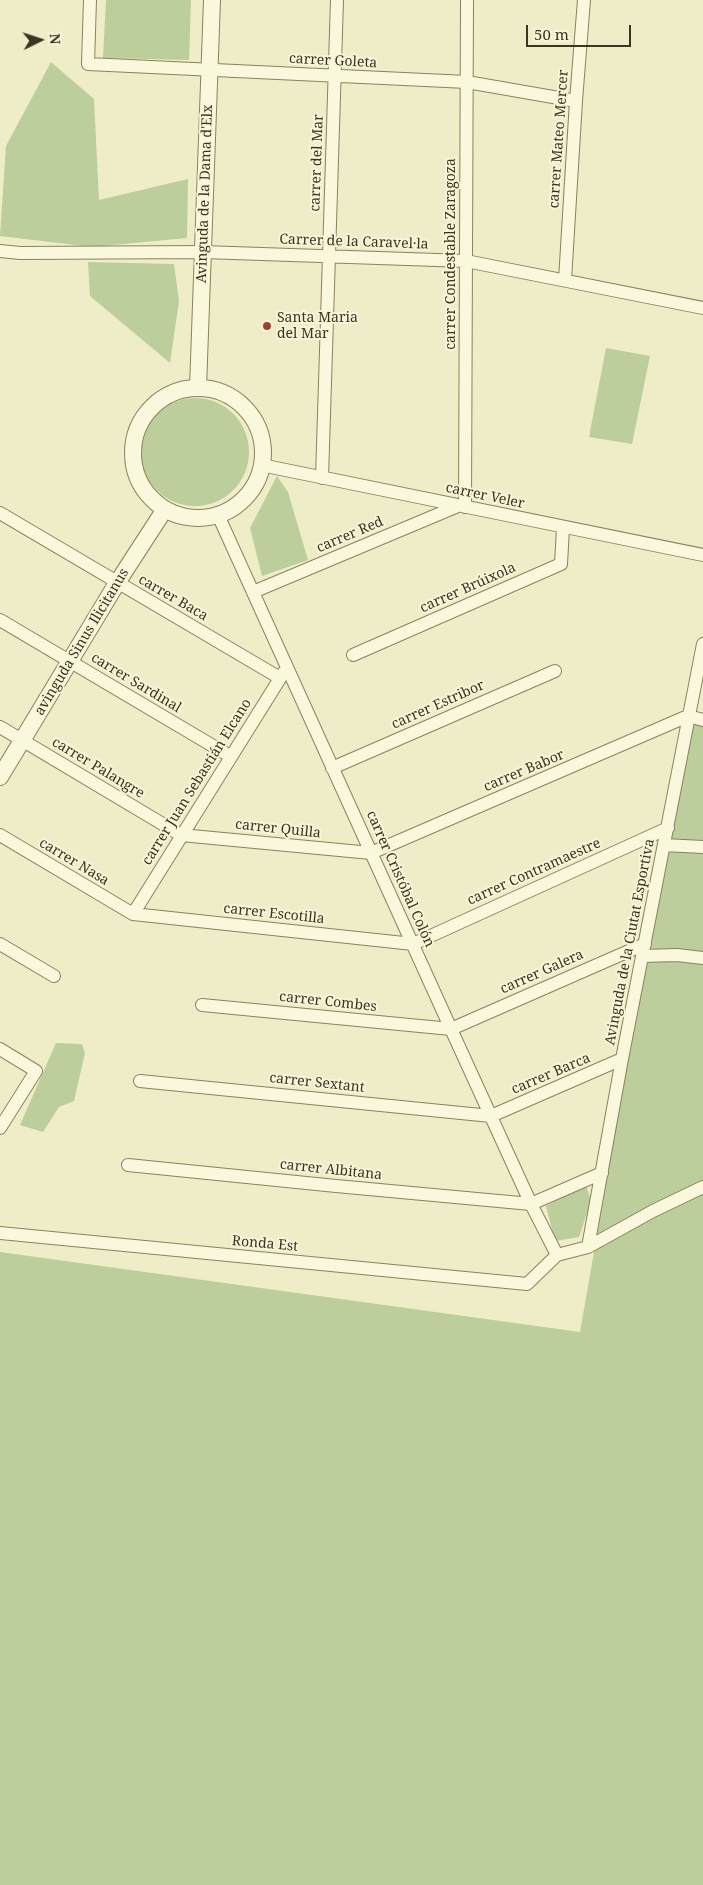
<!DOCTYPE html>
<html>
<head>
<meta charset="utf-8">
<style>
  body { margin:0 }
  #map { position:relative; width:703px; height:1885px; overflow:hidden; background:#efedc8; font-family:"Noto Serif",serif }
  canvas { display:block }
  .north { position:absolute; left:15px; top:15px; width:50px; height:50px; -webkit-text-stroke:4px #f6f5d8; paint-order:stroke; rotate:86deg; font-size:14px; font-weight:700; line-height:20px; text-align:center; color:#3c3420 }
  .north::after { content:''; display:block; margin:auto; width:18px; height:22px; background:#3c3420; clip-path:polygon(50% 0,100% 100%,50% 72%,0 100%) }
  .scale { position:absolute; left:526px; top:25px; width:105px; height:22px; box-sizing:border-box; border:2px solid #3c3420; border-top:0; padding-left:6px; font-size:15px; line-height:18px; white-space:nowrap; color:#3c3420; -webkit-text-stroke:4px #f6f5d8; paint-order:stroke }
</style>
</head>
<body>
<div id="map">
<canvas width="703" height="1885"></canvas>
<div class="north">N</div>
<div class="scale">50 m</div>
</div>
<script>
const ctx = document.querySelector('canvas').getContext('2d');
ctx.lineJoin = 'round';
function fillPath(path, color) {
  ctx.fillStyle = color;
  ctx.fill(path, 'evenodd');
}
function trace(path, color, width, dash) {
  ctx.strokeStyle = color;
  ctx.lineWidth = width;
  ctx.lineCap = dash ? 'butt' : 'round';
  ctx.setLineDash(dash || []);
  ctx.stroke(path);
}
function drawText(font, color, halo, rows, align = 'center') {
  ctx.font = font + ' "Noto Serif",serif';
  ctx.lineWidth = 4;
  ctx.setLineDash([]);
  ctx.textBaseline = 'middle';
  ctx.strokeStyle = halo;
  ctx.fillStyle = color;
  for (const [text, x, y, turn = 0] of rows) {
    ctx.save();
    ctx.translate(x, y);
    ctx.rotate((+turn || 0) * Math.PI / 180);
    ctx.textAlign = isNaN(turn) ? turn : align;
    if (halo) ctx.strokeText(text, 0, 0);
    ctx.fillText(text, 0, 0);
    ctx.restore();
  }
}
fillPath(new Path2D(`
  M106,0H191L189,60L103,58Z
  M51,62L94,99L99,200L188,179L187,238L92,247L0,236L6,146Z
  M88,262L174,264L179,301L170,363L90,296Z
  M606,348L650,356L632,444L589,437Z
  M141 452a54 54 0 1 1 108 0a54 54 0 1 1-108 0Z
  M277,476L288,492L308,560L262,576L250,528Z
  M703,715V1885H0V1252L580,1332L688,716Z
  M56,1043L82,1044L85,1053L74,1101L59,1107L43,1132L20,1125Z
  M586,1185L591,1201L579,1237L555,1241L546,1206Z`), '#bcce9b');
const minor = new Path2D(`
  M90,0L88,64L467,82L576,101
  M0,251L20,253L203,252L466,261L703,308
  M565,280L576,101L584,0
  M261,465L703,555
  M322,478L337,0
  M465,507L467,0
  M0,513L280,678
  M218,515L451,1029L531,1204L557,1255
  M253,592L458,506
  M0,620L230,756
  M353,655L561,564L563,528
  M0,727L181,835L371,853L688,716L703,720
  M332,768L555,671
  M0,835L133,914L413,944L668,828
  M664,845L703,847
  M133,914L284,672
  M0,944L54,976
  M643,956L677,955L703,958
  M202,1005L451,1029L645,944
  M0,1049L36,1071L0,1128
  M140,1081L491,1116L622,1059
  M128,1165L336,1186L531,1204L602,1173
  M0,1233L527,1284L557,1255L588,1247L653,1211L703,1187
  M588,1247L622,1059L703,644`);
const tertiary = new Path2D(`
  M198,388L212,0
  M133 453a65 65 0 1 1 130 0a65 65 0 1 1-130 0Z
  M0,777L117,583L165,509`);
trace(minor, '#8c815d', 14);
trace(tertiary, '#8c815d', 18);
trace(minor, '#f9f8dc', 12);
trace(tertiary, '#f9f8dc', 16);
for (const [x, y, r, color] of [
  [267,326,5,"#9b462c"]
]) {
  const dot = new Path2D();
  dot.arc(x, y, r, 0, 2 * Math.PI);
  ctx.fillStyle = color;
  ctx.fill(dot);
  trace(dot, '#f6f5d8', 2);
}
drawText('14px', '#3c3420', '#f6f5d8', [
  ["carrer Goleta",333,61,3],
  ["carrer Mateo Mercer",559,139,-86],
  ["carrer del Mar",317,163,-88],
  ["Avinguda de la Dama d'Elx",205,194,-88],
  ["Carrer de la Caravel·la",354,242,2],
  ["carrer Condestable Zaragoza",451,254,-90],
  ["carrer Veler",485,496,12],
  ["carrer Red",350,535,-23],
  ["carrer Brúixola",468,588,-24],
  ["carrer Baca",173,598,30],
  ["avinguda Sinus Ilicitanus",82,642,-59],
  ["carrer Sardinal",136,683,31],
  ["carrer Estribor",438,705,-24],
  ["carrer Palangre",98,768,31],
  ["carrer Babor",524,771,-23],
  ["carrer Juan Sebastián Elcano",197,782,-58],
  ["carrer Quilla",278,829,6],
  ["carrer Nasa",74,862,31],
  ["carrer Contramaestre",534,872,-24],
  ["carrer Cristóbal Colón",400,879,66],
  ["carrer Escotilla",274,914,6],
  ["Avinguda de la Ciutat Esportiva",630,942,-79],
  ["carrer Galera",542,972,-24],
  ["carrer Combes",328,1002,6],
  ["carrer Barca",551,1074,-23],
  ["carrer Sextant",317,1083,6],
  ["carrer Albitana",331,1170,6],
  ["Ronda Est",265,1244,5]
]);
drawText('14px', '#3c3420', '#f6f5d8', [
  ["Santa Maria",277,318],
  ["del Mar",277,334]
], 'left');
</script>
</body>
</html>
